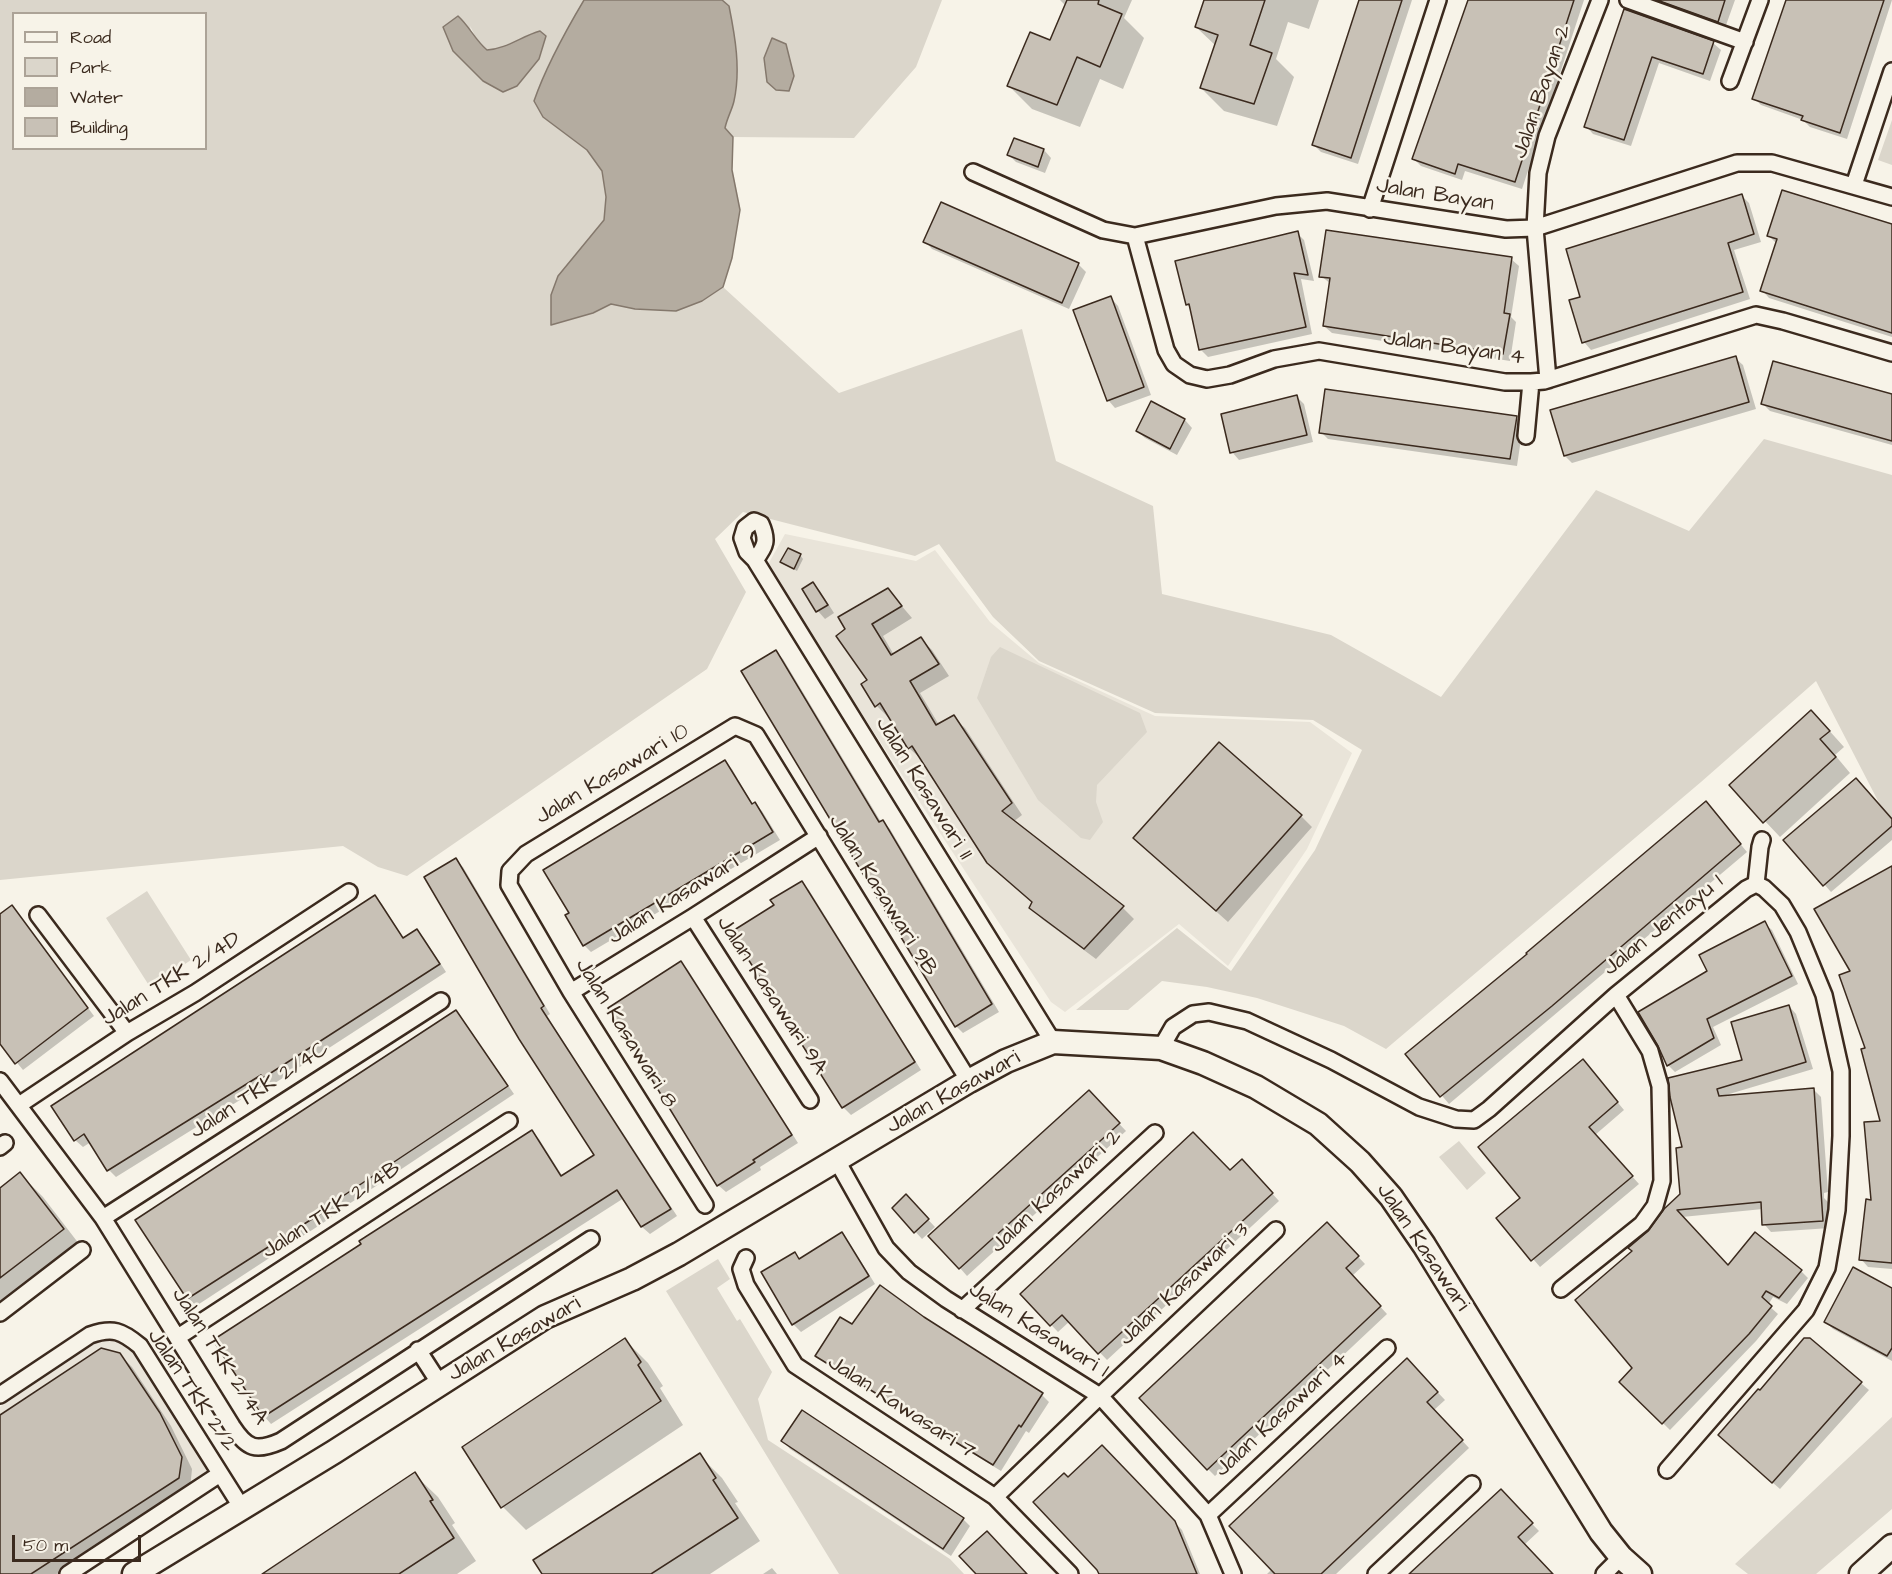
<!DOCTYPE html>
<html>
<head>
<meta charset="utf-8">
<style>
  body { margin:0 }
  #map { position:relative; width:1892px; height:1574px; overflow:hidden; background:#f7f3e8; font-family:"Architects Daughter",sans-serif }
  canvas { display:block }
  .legend { position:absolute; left:12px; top:12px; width:195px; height:138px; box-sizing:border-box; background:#f7f3e8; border:2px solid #aca397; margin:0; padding:8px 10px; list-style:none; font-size:18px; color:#3b2a1e }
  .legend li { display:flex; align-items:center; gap:12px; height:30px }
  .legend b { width:30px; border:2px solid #aca397 }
  .scale { position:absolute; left:12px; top:1535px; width:129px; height:27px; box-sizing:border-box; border:3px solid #3b2a1e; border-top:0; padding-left:8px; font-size:18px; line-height:21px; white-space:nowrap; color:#3b2a1e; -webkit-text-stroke:4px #f7f3e8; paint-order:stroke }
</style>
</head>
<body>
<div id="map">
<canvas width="1892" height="1574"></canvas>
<ul class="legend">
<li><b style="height:8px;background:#f7f3e8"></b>Road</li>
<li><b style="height:16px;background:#dbd6cb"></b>Park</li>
<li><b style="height:16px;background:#b4aca0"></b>Water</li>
<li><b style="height:16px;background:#c8c1b6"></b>Building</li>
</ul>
<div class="scale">50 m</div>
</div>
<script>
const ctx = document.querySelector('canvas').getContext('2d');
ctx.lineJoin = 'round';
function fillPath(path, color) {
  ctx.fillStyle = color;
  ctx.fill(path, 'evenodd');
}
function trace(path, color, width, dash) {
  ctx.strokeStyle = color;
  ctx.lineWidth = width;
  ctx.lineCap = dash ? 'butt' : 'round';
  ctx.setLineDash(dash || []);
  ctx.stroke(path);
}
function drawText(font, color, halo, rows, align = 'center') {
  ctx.font = font + ' "Architects Daughter",sans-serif';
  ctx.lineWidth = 5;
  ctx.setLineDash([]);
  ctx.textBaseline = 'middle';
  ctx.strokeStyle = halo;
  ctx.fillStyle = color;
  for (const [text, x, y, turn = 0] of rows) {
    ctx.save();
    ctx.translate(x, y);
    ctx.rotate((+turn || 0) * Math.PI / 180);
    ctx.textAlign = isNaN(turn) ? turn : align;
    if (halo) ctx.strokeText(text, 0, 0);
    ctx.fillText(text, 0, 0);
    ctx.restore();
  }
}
fillPath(new Path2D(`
  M785,534L916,561L935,550L990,622L1039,663L1155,716L1310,722L1352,753L1307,849L1228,966L1179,924L1065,1012L1051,1002L766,568Z
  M100,1339H118L136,1351L210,1472L56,1574H0V1407Z`), '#e9e4d9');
fillPath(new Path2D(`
  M0,0H584C565,32 546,65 534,101L543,117L587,150L602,171L606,197L604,220L558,276L551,295L552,314L593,313L611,304L635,309L676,311L702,301L723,287L839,393L1022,329L1056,461L1153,506L1162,594L1331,635L1441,697L1596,490L1689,531L1764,439L1892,475V828L1816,681L1701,782L1386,1049L1344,1026L1257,998L1207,987L1162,981L1128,1010H1076L1177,928L1231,971L1315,850L1362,750L1313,720L1155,713L1039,661L993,617L939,544L915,556L743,512L715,539L746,592L707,669L407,876L378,867L343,846L0,880ZM14,14H206V148H14ZM470,26L478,42L487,50C505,49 522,36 540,31L546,36L539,60L517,86L483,81Z
  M722,0H942L916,67L854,138L733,137L725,128C727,118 732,110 734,101C741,70 735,36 729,6Z
  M1892,120V165L1878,160Z
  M1000,647L1140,713L1147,732L1097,785L1096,802L1103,822L1090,840L1081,838L1038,800L977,698L991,657Z
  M147,891L191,960L150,987L106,918Z
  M1459,1141L1486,1173L1467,1190L1439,1157Z
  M718,1259L730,1279L717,1288L737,1321L740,1319L772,1372L758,1399L768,1440L950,1559L964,1574H839L666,1291Z
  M1892,1417V1509L1816,1574H1748L1735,1564Z`), '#dbd6cb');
const water = new Path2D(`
  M584,0H722L729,6C735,36 741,69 734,101C732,110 727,118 725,128L733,137L732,170L740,210L732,258L723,287L702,301L676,311L635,309L611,304L593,313L551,325V295L558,276L604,220L606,197L602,171L587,150L543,117L534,101C546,66 565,32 584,0Z
  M458,16C470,27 475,40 487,50C506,49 522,36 540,31L546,36L539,59L517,86L503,92L483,81L453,51L443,27Z
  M772,38L786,44L794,76L789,91L776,90L767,82L764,58Z`);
fillPath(water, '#b4aca0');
trace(water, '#84786c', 1.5);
fillPath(new Path2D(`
  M1060,0H1132L1124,18L1144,38L1123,89L1100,79L1080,127L1032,109L1009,86L1051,42L1066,6Z
  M1206,0H1319L1309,29L1288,22L1276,59L1294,77L1277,126L1224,111L1201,88L1216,46L1196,27Z
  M1361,0H1412L1358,164L1321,152L1314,145Z
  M1470,0H1584L1522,189L1465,171L1462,180L1421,166L1414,159Z
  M1647,0H1735L1725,28Z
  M1788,0H1892L1847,139L1810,127L1803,120L1761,105L1754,98Z
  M1625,11L1713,43L1721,50L1710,81L1659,63L1631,146L1593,134L1586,126Z
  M1015,140L1044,150L1051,158L1045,173L1016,162L1009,155Z
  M1742,196L1749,203L1761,242L1734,250L1750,299L1591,350L1584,342L1582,298Z
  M1892,226V337L1769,298L1762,290L1777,244L1769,236Z
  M1297,233L1304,240L1314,281L1301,279L1312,334L1208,357L1200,349L1192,309L1187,304Z
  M925,241L1078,264L1086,272L1069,309L932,249Z
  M1511,259L1519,266L1511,317L1516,322L1510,361L1332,333L1324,326L1331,284L1321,276Z
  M1111,298L1118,306L1151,395L1115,408L1108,400Z
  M1735,358L1743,365L1756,409L1572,463L1565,456Z
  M1892,395V445L1770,411L1763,404Z
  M1297,397L1304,404L1313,442L1239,460L1232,452Z
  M1152,403L1185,420L1192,428L1177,455L1145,438L1137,431Z
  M1516,417L1523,425L1517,466L1328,439L1321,432Z
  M800,555L803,559L797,571L782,562Z
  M813,584L820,591L834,613L825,619L818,611L804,590Z
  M888,590L912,618L883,636L894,655L921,639L932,650L949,676L920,693L939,725L953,717L965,728L1022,815L1013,822L1123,908L1134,919L1096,959L1042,919L1031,908L1033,903L988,863L921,759L909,748L890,716L888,717L877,706L863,684L869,680L838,636Z
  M776,652L783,659L881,822L882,821L890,829L999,1012L963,1033L956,1026Z
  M1826,727L1844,747L1835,755L1850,773L1780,837L1731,785Z
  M725,762L732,769L753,805L755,804L762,811L780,840L591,952L584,945Z
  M1713,811L1747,852L1449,1104L1407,1054Z
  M1301,816L1312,827L1228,922L1146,849Z
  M1892,820V840L1831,892L1785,840Z
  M455,860L463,867L550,1014L547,1016L677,1216L650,1234L642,1227L624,1198L271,1424L264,1416L532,1132L539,1139L563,1177L596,1155Z
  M801,883L809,890L921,1070L851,1115L843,1107L733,933L776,906Z
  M375,897L382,904L404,939L417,931L424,938L446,972L272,1085L269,1082L116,1177L109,1170L91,1142L83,1147L75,1140Z
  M19,915L94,1016L23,1070L0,1042V916Z
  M1764,923L1772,930L1798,984L1713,1027L1721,1045L1675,1072L1668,1065L1709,972Z
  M681,963L688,970L798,1143L760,1167L761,1170L726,1192L718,1185Z
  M1789,1006L1796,1014L1813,1069L1726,1095L1813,1089L1821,1097L1828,1192L1824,1193V1198L1829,1203L1830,1228L1771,1232L1764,1224L1763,1209L1682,1217L1728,1267L1801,1271L1808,1278L1787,1304L1773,1297L1768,1305L1778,1314L1756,1341L1670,1430L1621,1382L1634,1369V1252L1681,1195L1684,1149L1671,1096L1744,1061Z
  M456,1012L463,1020L514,1094L331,1216L332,1217L196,1306L188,1298L137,1221Z
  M1590,1069L1624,1110L1595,1135L1639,1184L1540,1267L1498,1218L1522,1198Z
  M1096,1099L1126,1131L967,1276L960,1268Z
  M1249,1168L1279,1201L1107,1360L1070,1321L1058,1332L1022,1294L1230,1172Z
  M20,1174L43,1197L86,1253L0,1319V1190Z
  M906,1196L935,1227L922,1239L894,1208Z
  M1892,1203V1269L1868,1267L1861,1259Z
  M1327,1224L1365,1264L1352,1276L1387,1314L1215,1476L1208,1469Z
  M842,1234L849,1242L875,1284L801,1332L793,1324L763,1273L794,1254L801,1260Z
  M1892,1290V1361L1833,1329L1826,1322Z
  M923,1318L1042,1395L1049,1402L1029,1433L1026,1431L1001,1471L825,1363L817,1356L852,1326Z
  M1809,1339L1869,1390L1780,1489L1727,1443L1760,1392Z
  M625,1340L648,1363L663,1386L660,1388L683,1425L526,1530L503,1507L464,1447Z
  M120,1355L132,1367L171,1426L192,1469L190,1489L59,1574H0V1416Z
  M1407,1360L1445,1400L1434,1410L1469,1448L1336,1574H1267L1272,1569Z
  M783,1441L963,1519L970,1526L951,1556L790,1449Z
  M1102,1447L1182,1530L1200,1574H1100Z
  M699,1455L722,1478L738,1502L735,1503L760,1541L710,1574H544Z
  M414,1474L438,1497L455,1523L452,1525L476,1561L457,1574H265Z
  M1508,1499L1539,1531L1524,1545L1551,1574H1411Z
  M772,1568L777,1574H763Z`), '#0003');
const building = new Path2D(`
  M1067,0H1099L1098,4L1122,14L1100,67L1077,57L1057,105L1007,86L1030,32L1050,40Z
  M1204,0H1265L1250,45L1272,53L1254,104L1200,88L1218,35L1195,27Z
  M1359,0H1402L1351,158L1312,145Z
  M1468,0H1574L1515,182L1458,164L1455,174L1412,159Z
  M1657,0H1725L1718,22Z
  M1786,0H1884L1840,133L1801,120L1803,116L1752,99Z
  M1624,9L1714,41L1703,74L1652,57L1624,140L1584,127Z
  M1014,138L1044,149L1038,167L1007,155Z
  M1782,190L1892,224V333L1760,291L1777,239L1767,236Z
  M1742,194L1754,234L1728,243L1743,292L1582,343L1569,300L1580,297L1566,249Z
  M941,202L1079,263L1062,303L923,242Z
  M1326,230L1512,257L1504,313L1510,314L1503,354L1323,326L1330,278L1319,277Z
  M1298,231L1308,275L1294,273L1306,327L1199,350L1189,304L1186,305L1175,261Z
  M1111,296L1144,387L1107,401L1073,310Z
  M1736,356L1749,402L1564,456L1550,410Z
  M1773,361L1892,394V441L1761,404Z
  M1325,389L1517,416L1510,459L1319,433Z
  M1297,395L1307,435L1230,453L1221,414Z
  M1151,401L1185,419L1170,449L1136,431Z
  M788,548L801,554L794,569L780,562Z
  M813,582L828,605L816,612L802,589Z
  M888,588L902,606L872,624L891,655L921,637L939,664L910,681L936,725L954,715L1012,803L1002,811L1124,906L1084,949L1029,908L1032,902L987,863L912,746L908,749L880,703L875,707L861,684L867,680L836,636L845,629L838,617Z
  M776,650L879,822L883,820L992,1004L955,1027L741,671Z
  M1811,710L1830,731L1820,739L1836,757L1763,823L1729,785Z
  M1219,742L1302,815L1216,911L1133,838Z
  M725,760L752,804L755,802L773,832L583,946L565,915L569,913L543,870Z
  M1856,778L1892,819V826L1823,886L1783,840Z
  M1706,801L1741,844L1552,1006L1440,1097L1405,1054L1527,954L1526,953Z
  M456,858L544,1006L541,1008L671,1209L641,1227L617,1190L263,1417L213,1340L361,1244L359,1241L532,1130L561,1176L594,1155L519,1039L424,877Z
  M1892,866V1263L1859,1260L1866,1199L1871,1200L1864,1122L1880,1121L1861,1049L1865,1048L1839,975L1850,971L1814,909Z
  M802,881L915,1062L842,1108L731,932L774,905L770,900Z
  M375,895L403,938L417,929L440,964L263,1078L261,1075L107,1171L84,1134L74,1141L51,1106Z
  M12,905L88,1008L15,1064L0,1044V914Z
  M1765,921L1792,976L1707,1019L1714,1038L1667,1066L1658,1046L1638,1012L1707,971L1699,955Z
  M681,961L792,1135L753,1160L755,1162L717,1186L608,1008Z
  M1789,1005L1806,1062L1717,1089L1719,1096L1814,1088L1823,1221L1762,1225L1761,1202L1677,1210L1728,1265L1755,1232L1802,1270L1779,1298L1766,1291L1762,1297L1772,1306L1749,1334L1662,1424L1619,1382L1632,1368L1575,1300L1632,1251L1628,1248L1648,1231L1664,1209L1680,1194L1676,1148L1682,1147L1670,1097L1668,1078L1742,1060L1731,1022Z
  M456,1010L508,1086L325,1208L326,1210L187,1299L135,1220Z
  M1583,1059L1618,1102L1589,1127L1633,1176L1531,1261L1496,1218L1520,1198L1478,1147Z
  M1089,1090L1120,1123L959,1269L928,1236Z
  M1193,1132L1230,1170L1242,1159L1273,1193L1098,1354L1062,1315L1050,1326L1020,1294Z
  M20,1172L64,1229L0,1278V1188Z
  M906,1194L929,1219L914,1233L892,1208Z
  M1327,1222L1359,1256L1346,1268L1381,1306L1207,1470L1139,1398Z
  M842,1232L869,1276L792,1325L761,1272L795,1252L799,1259Z
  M1853,1267L1892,1288V1348L1887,1356L1824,1322Z
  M880,1285L924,1317L1043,1393L1021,1427L1019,1425L993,1465L815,1356L840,1317L852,1324Z
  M625,1338L641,1362L638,1365L661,1401L501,1508L462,1447Z
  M1804,1338H1810L1862,1382L1772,1483L1718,1435L1758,1389L1760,1390Z
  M101,1348L120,1353L160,1413L182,1457L179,1478L31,1574H0V1415Z
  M1407,1358L1438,1392L1427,1402L1463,1440L1321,1574H1275L1229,1526Z
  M802,1410L964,1518L943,1549L781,1441Z
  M1102,1445L1175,1521L1197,1574H1099L1097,1570L1033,1502L1064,1473L1068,1477Z
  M700,1453L716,1478L713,1480L738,1518L651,1574H542L533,1560Z
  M415,1472L433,1500L430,1501L454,1538L399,1574H262Z
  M1501,1489L1533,1523L1518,1537L1553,1574H1409Z
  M987,1531L1027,1574H976L959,1556Z`);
fillPath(building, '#c8c1b6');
trace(building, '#3b2a1e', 1.5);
const street = new Path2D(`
  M1628,0L1745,42
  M1730,81L1760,0
  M973,172L1103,230L1135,236L1276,206L1327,201L1506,229L1535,228L1737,163H1772L1892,197
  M1854,185L1892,71
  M1370,209L1438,0
  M1135,236L1166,350L1174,364L1190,375L1207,379L1230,375L1274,359L1319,351L1505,382H1531L1544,381L1756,315L1783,321L1892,353
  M1548,380L1535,228L1538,173L1547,136L1600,0
  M1526,436L1531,382
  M755,560C766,546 768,540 761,524L754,521L745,528L742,538L747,552L755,560L1053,1042
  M1756,884L1760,847L1762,840
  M38,915L127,1033
  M693,917L810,1100
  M571,992L693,917L819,836
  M1161,1048L1173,1027L1193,1014L1209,1012L1247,1021L1331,1060L1419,1107L1456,1119L1474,1120L1489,1109L1616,995L1746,889L1756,884L1764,888L1782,905L1798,932L1824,995L1841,1071V1136L1837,1210L1827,1268L1806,1310L1667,1470
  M0,1081L103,1218L232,1426C247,1449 256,1452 281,1441L591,1239
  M19,1105L127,1033L195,993L349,892
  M0,1147L5,1143
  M836,1159L886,1248L909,1272L946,1299L1100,1396L1208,1515L1233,1574
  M705,1205L571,992L509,885L510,871L526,854L735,726L756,735L969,1081
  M103,1218L441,1001
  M746,1258L741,1269L746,1285L795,1365L995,1497L1070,1574
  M1561,1289L1642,1224L1655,1206L1662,1181L1660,1086L1650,1051L1616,995
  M962,1310L1155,1133
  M0,1313L82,1250
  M178,1337L509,1121
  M418,1350L440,1384
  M0,1395L90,1335C113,1327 122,1331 140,1346L242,1508
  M995,1497L1100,1396L1276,1230
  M1208,1515L1387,1348
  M68,1574L220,1474
  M1376,1574L1472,1484
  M1604,1574L1621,1557`);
const secondary = new Path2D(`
  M134,1574L334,1452L545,1317L632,1279L679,1254L969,1081L1006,1061L1053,1042L1161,1048L1203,1063L1256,1087L1318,1124L1360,1162L1391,1197L1424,1245L1601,1532L1621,1557L1640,1574
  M1861,1574L1892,1546`);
trace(street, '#3b2a1e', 20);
trace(secondary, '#3b2a1e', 27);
trace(street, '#f7f3e8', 15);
trace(secondary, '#f7f3e8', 22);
drawText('22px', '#3b2a1e', '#f7f3e8', [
  ["Jalan Bayan 2",1543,92,-71],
  ["Jalan Bayan",1435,196,9],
  ["Jalan Bayan 4",1454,349,8],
  ["Jalan Kasawari 10",613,775,-31],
  ["Jalan Kasawari 11",923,789,58],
  ["Jalan Kasawari 9",683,895,-32],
  ["Jalan Kasawari 9B",882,896,58],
  ["Jalan Jentayu 1",1664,926,-39],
  ["Jalan TKK 2/4D",172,980,-32],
  ["Jalan Kasawari 9A",771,996,57],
  ["Jalan Kasawari 8",625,1034,58],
  ["Jalan TKK 2/4C",260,1091,-33],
  ["Jalan Kasawari",954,1093,-29],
  ["Jalan Kasawari 2",1057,1192,-43],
  ["Jalan TKK 2/4B",332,1211,-33],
  ["Jalan Kasawari",1422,1248,56],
  ["Jalan Kasawari 3",1185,1285,-43],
  ["Jalan Kasawari 1",1038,1331,32],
  ["Jalan Kasawari",515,1340,-30],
  ["Jalan TKK 2/4A",219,1357,57],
  ["Jalan TKK 2/2",191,1391,56],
  ["Jalan Kawasari 7",901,1408,33],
  ["Jalan Kasawari 4",1282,1415,-43]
]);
</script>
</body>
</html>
